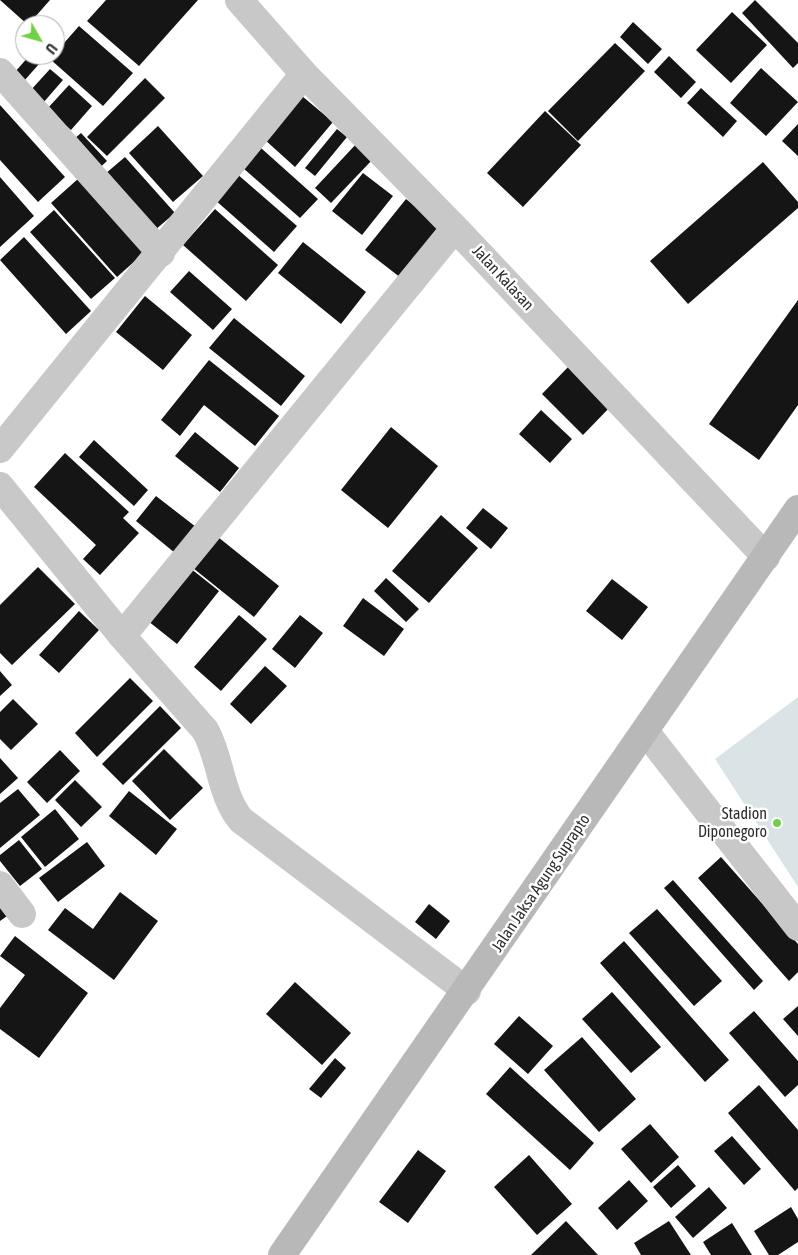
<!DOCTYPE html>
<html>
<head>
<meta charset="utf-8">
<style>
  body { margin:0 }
  #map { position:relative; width:798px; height:1255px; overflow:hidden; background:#fff; font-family:"Asap Condensed",sans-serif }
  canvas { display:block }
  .north { position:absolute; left:15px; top:15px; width:50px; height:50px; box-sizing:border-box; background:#fff; border:1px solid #ababab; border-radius:50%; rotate:128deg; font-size:14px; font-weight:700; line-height:20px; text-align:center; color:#2e2e2e }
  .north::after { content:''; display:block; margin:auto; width:18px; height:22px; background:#71d045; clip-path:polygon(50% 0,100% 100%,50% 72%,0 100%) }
</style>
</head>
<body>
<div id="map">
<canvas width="798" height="1255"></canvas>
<div class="north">U</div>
</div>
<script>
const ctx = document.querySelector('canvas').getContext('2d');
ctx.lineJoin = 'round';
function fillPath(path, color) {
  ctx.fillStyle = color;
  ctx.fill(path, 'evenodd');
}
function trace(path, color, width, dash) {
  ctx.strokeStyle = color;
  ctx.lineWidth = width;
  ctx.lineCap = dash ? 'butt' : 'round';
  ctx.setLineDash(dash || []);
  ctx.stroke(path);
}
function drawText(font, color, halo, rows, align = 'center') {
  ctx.font = font + ' "Asap Condensed",sans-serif';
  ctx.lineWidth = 5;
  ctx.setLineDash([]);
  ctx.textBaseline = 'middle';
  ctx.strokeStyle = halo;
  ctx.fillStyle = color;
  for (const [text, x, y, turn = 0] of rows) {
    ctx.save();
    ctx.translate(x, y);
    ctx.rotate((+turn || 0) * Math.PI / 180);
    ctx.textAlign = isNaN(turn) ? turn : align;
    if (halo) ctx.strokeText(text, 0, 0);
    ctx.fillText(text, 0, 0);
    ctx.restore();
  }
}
fillPath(new Path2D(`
  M798,697V887L715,759Z`), '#dae4e7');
fillPath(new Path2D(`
  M0,0H50L28,25Z
  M106,0H198L139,66L87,21Z
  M755,0L798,43V63L793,68L742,13Z
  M732,12L767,45L731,83L696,50Z
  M633,22L662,49L648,64L620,37Z
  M79,26L133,73L103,106L50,59Z
  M615,43L645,71L578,141L548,111Z
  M30,55H47L24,81L14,73Z
  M669,56L696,82L681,98L654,72Z
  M761,68L798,102L766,136L730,103Z
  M50,69L63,80L43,103L30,91Z
  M145,78L165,98L107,156L87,137Z
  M69,85L92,106L71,130L47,109Z
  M701,88L737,121L723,137L687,103Z
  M302,96L333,122L295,167L264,139Z
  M0,105L65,177L38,202L0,160Z
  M545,111L581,145L523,207L487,173Z
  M798,124V156L782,141Z
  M158,126L203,176L173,202L129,153Z
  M337,129L347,137L315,176L305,168Z
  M81,133L107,161L93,174L67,145Z
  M358,142L374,158L331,203L315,188Z
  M261,148L318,199L300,218L243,168Z
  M125,157L175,213L155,230L105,174Z
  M763,162L798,202V208L688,304L650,261Z
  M236,173L297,226L274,252L214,199Z
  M363,173L393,196L362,235L332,211Z
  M0,177L34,216L0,247Z
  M79,178L145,252L117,277L51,203Z
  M406,199L441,227L401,278L365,250Z
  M215,209L278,265L246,301L183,245Z
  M54,210L115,278L91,299L30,232Z
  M24,237L91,311L66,334L0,260Z
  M303,242L366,292L341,324L278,273Z
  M189,271L232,309L213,330L170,292Z
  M145,296L192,335L163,370L116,332Z
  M798,300V405L759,460L709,424Z
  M234,318L305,376L281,406L209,348Z
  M209,360L279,416L255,446L204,405L180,436L161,420Z
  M570,365L612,405L583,435L542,394Z
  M541,410L572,439L550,463L519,434Z
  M391,427L438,466L388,528L341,490Z
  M195,432L239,468L220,492L175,456Z
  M94,440L148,490L134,506L79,457Z
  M65,453L129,512L123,518L139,533L100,575L83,559L96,545L34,487Z
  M156,496L196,527L175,553L136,521Z
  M483,508L508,528L491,549L466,528Z
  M441,515L478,548L429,603L392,571Z
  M218,537L279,586L254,617L193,568Z
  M38,567L75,604L12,665L0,653V605Z
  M190,568L219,591L177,644L148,621Z
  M386,578L419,609L406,622L374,591Z
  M612,579L648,607L622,640L586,611Z
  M363,598L404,629L384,656L343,626Z
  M79,611L99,630L59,673L39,655Z
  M239,615L267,639L221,691L194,667Z
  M300,615L323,633L295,668L272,649Z
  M265,666L287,686L251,724L230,704Z
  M0,671L12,685L0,696Z
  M130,678L153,701L97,757L75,733Z
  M13,699L38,724L11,750L0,739V712Z
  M160,706L181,728L123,785L102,764Z
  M164,749L203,788L170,820L132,781Z
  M60,750L80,771L47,803L27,782Z
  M0,758L18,778L0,794Z
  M75,780L102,807L81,827L55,800Z
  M18,789L40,815L0,848V803Z
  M129,791L177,829L156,855L109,816Z
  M55,809L79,839L45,867L21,837Z
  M19,840L42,869L20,886L0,861V855Z
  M87,842L105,866L58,902L39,878Z
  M721,857L798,944V972L789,981L698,878Z
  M673,880L763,981L754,990L664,888Z
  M120,892L158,921L114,980L48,930L65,908L93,929Z
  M0,900L10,914L0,921Z
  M429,904L450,921L436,939L415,922Z
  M657,909L722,981L694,1006L629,933Z
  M15,936L88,993L39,1058L0,1029V1008L25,975L0,956Z
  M624,941L729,1060L705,1082L600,963Z
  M295,982L351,1033L322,1065L266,1014Z
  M612,992L661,1047L631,1073L582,1019Z
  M798,1006V1036L783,1019Z
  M754,1011L798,1061V1085L785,1097L729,1033Z
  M519,1016L553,1046L528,1074L494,1044Z
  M582,1037L636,1099L599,1132L544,1070Z
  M335,1058L346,1068L321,1098L309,1089Z
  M510,1067L594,1143L570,1170L486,1094Z
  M759,1085L798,1130V1188L795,1191L728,1113Z
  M650,1124L679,1157L651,1183L621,1149Z
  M732,1136L761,1169L744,1185L714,1151Z
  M418,1150L446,1171L408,1223L379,1202Z
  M529,1155L572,1204L537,1235L494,1187Z
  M678,1165L696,1186L671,1208L653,1187Z
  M629,1180L648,1201L617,1230L598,1208Z
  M709,1187L727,1208L693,1238L675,1217Z
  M791,1207L798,1219V1242L778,1255H769L754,1231Z
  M566,1221L598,1255H531Z
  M669,1221L691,1255H641L634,1243Z
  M732,1223L752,1255H711L703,1242Z`), '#151515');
trace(new Path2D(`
  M239,0L304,74L455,228L766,557
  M0,72L161,253
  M0,449L304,74
  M0,486L122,636L205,730C221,758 220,795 241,820L467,991
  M122,636L455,228
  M645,731L798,927
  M0,885L22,914`), '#c8c8c8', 28);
trace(new Path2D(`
  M282,1255L798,509`), '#b8b8b8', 28);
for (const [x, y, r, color] of [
  [777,823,5,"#71d045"]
]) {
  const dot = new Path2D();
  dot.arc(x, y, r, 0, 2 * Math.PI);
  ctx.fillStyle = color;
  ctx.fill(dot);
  trace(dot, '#fff', 2);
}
drawText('16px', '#2e2e2e', '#fff', [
  ["Jalan Kalasan",503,278,47],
  ["Jalan Jaksa Agung Suprapto",541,883,-56]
]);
drawText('16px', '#2e2e2e', '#fff', [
  ["Stadion",767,814],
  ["Diponegoro",767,832]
], 'right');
</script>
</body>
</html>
